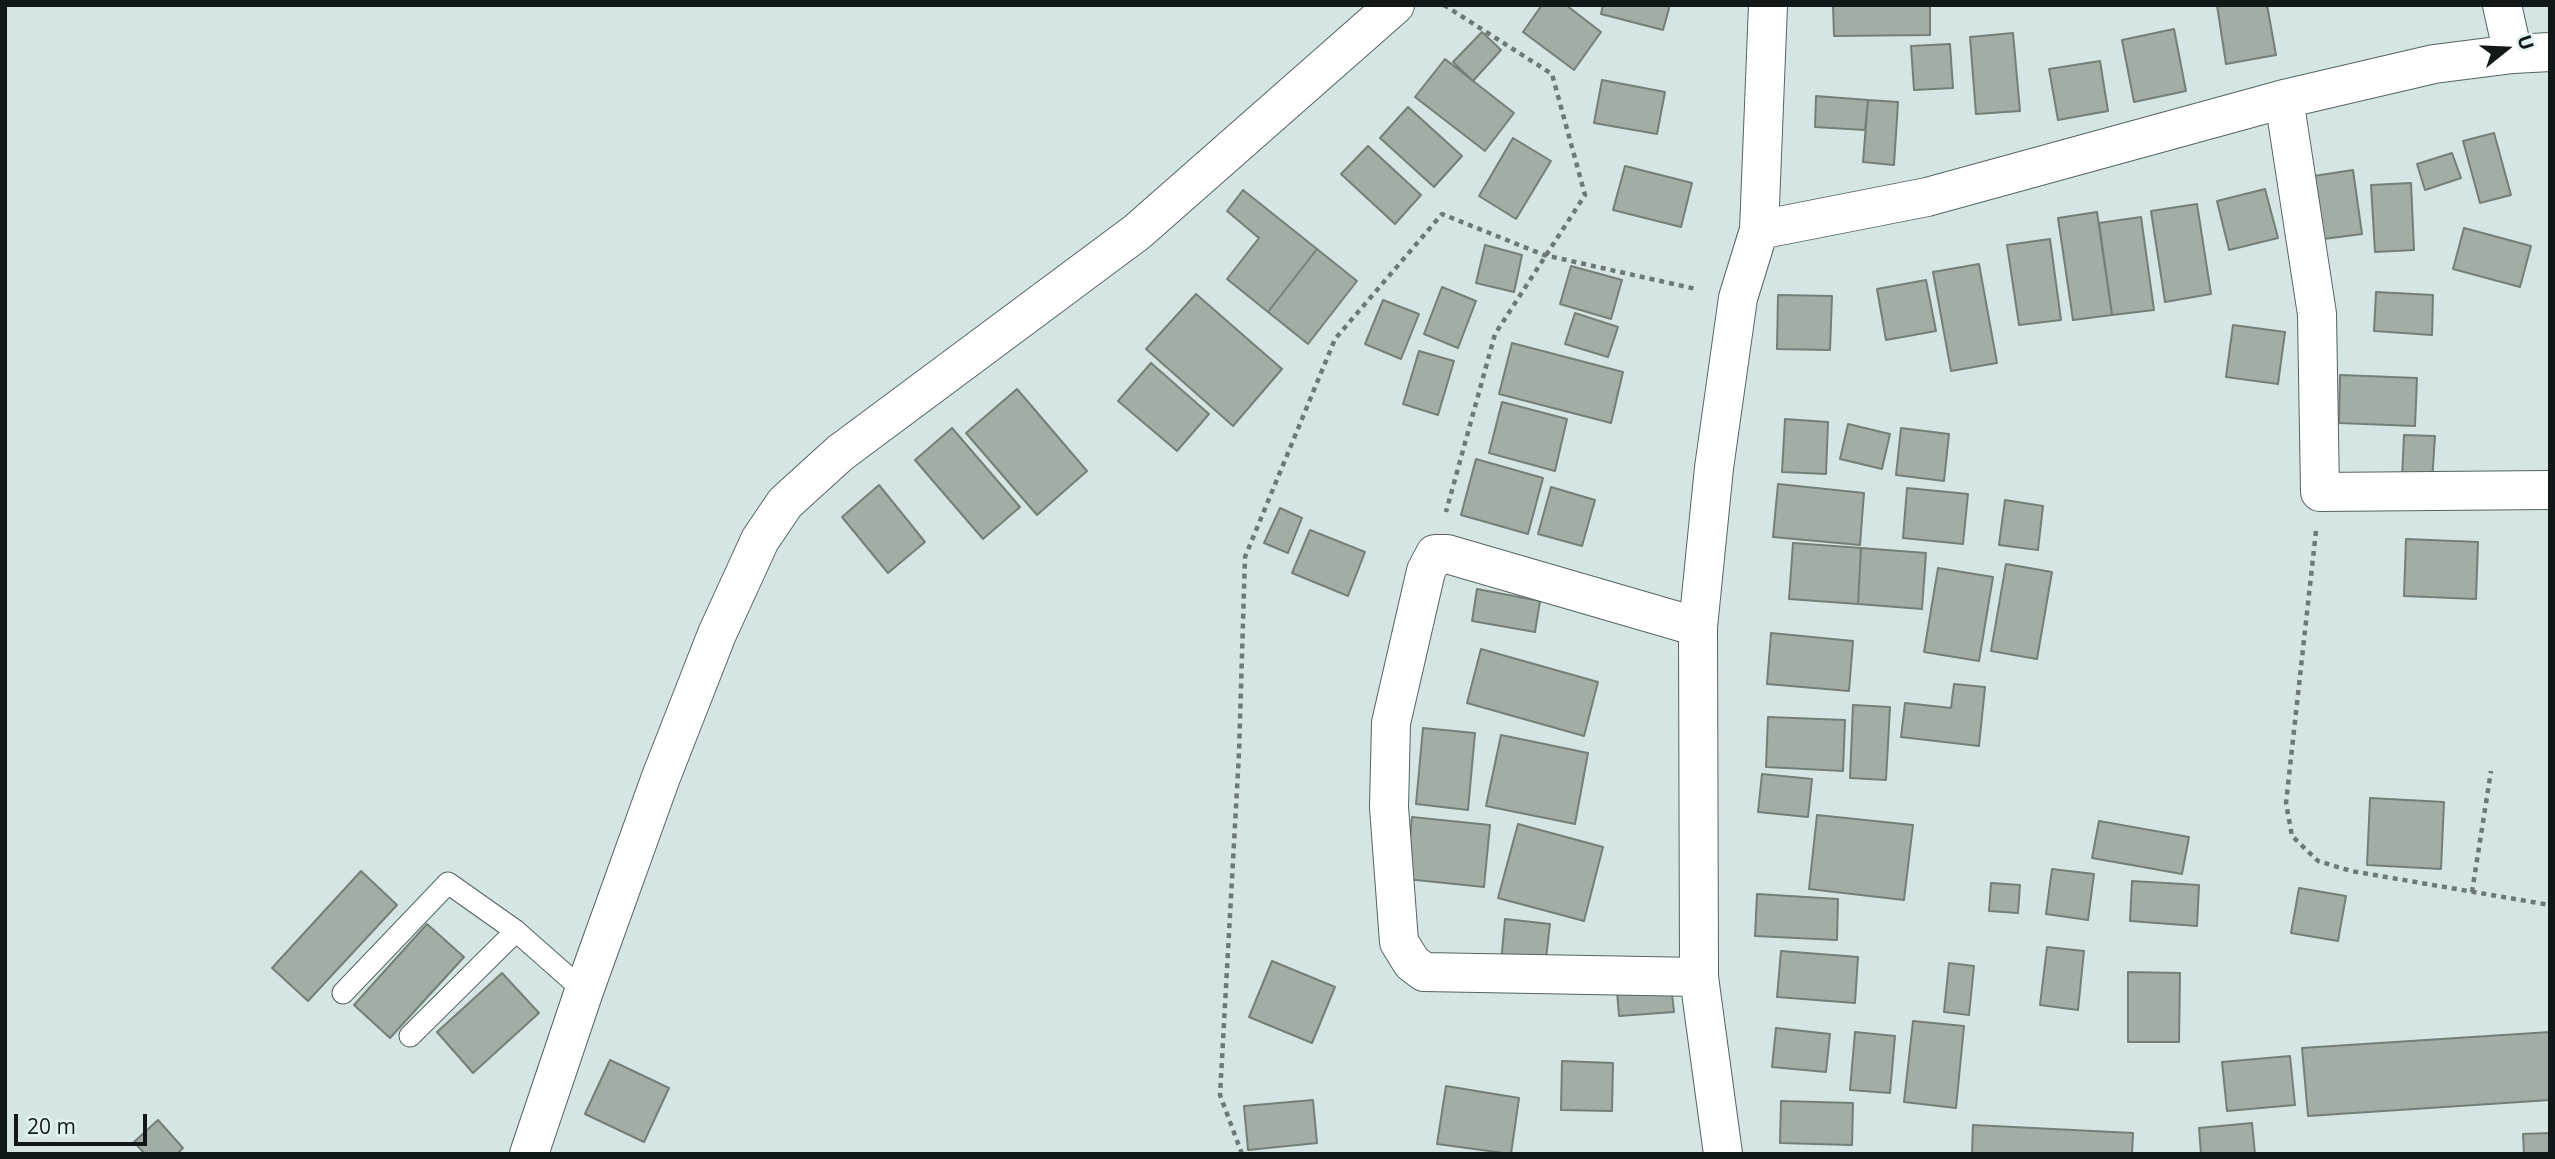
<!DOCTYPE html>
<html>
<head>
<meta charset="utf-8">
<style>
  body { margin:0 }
  #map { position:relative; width:2555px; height:1159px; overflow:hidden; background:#d4e5e3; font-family:"Open Sans",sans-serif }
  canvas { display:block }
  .frame { position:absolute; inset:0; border:7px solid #121817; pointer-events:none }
  .north { position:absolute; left:2471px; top:14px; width:70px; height:70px; -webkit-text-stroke:5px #e1f2f0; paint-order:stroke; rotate:72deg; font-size:19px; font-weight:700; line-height:28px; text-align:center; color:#121817 }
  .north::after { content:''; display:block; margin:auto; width:24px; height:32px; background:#121817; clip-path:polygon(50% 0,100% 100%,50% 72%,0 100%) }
  .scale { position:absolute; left:14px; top:1114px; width:133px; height:32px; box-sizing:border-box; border:4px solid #121817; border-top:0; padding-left:9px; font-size:21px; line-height:24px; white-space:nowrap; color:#121817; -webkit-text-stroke:5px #e1f2f0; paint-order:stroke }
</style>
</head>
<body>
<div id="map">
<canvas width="2555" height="1159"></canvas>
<div class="frame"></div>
<div class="north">U</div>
<div class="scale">20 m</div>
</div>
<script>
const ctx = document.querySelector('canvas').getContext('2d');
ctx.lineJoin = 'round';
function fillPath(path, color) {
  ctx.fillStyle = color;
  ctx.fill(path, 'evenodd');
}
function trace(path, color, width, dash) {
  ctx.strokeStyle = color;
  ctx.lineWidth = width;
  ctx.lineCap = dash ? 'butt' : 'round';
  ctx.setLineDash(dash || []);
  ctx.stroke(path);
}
const building = new Path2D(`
  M1542,5H1566L1601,32L1574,70L1523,32Z
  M1603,5H1670L1663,30L1601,14Z
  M1833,5H1930V35L1834,36Z
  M2217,5H2267L2276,55L2226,64Z
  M2174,29L2186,91L2134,102L2122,40Z
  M1482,32L1501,50L1473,81L1453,62Z
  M2013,33L2020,111L1976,114L1970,37Z
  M1950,44L1953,88L1914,90L1911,46Z
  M1445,59L1514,113L1485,151L1415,97Z
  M2100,61L2108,111L2058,120L2049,69Z
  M1602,80L1665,92L1657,134L1594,123Z
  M1816,96L1868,100L1865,130L1815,127Z
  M1868,100L1898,102L1894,165L1863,162Z
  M1408,107L1462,156L1434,187L1380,138Z
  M2494,133L2511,195L2480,203L2463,141Z
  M1513,138L1551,161L1516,219L1479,196Z
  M1368,146L1421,195L1395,224L1341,174Z
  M2452,153L2461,178L2425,190L2417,164Z
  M1625,166L1692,183L1681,227L1613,210Z
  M2353,170L2362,234L2316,240L2307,177Z
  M2411,183L2414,250L2375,252L2371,185Z
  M2265,189L2278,238L2229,250L2217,201Z
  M1243,190L1317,249L1268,312L1227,279L1259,238L1227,211Z
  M2197,204L2211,294L2165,302L2151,211Z
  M2097,212L2112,315L2073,320L2058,218Z
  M2141,217L2154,310L2112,315L2099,223Z
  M2464,228L2531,246L2520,287L2453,269Z
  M2050,239L2061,320L2019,325L2007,245Z
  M1485,245L1522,255L1514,292L1476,283Z
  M1317,249L1357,281L1308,344L1268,312Z
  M1979,264L1997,363L1951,371L1933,272Z
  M1571,266L1622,280L1611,319L1560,304Z
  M1926,280L1936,331L1886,340L1877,289Z
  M1442,287L1476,301L1458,348L1424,334Z
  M2376,292L2433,295L2432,335L2374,331Z
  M1196,294L1282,369L1233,426L1146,349Z
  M1778,295L1832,296L1830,350L1777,349Z
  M1383,300L1419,314L1401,359L1365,344Z
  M1575,313L1618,327L1608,357L1565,344Z
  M2233,325L2285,332L2278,384L2226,377Z
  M1512,343L1623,372L1611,423L1499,394Z
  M1419,351L1454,361L1438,415L1403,404Z
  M1151,363L1209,414L1177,451L1118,401Z
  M2340,375L2417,378L2415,426L2339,423Z
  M1017,389L1087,471L1037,515L966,433Z
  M1502,402L1567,419L1555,471L1489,453Z
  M1785,419L1828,422L1826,474L1782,472Z
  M1848,424L1890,434L1882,469L1840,459Z
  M952,428L1020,507L983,539L915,460Z
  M1901,428L1949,434L1944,481L1896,475Z
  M2404,435L2435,436L2432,481L2402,479Z
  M1476,459L1543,478L1528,534L1461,515Z
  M1778,484L1864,493L1860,545L1773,537Z
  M879,485L925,542L888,573L842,517Z
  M1551,487L1595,500L1582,546L1538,534Z
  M1907,488L1968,494L1963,544L1903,538Z
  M2005,500L2043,506L2038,550L1999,545Z
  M1280,508L1302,518L1288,553L1264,543Z
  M1310,530L1365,552L1348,596L1292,573Z
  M2406,539L2478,542L2476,599L2404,596Z
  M1793,543L1861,548L1858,604L1789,599Z
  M1861,548L1926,553L1922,609L1858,604Z
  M2006,564L2052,572L2037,659L1991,651Z
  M1938,568L1993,577L1979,661L1924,652Z
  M1477,589L1540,601L1535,632L1472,621Z
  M1771,633L1853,641L1849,691L1767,684Z
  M1481,649L1598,682L1584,736L1467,703Z
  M1954,684L1985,687L1979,746L1901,737L1905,703L1951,708Z
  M1853,705L1890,707L1886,780L1850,778Z
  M1768,717L1845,720L1843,771L1766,767Z
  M1423,728L1475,733L1468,810L1416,804Z
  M1501,735L1588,753L1575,824L1486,806Z
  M1762,774L1812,779L1808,817L1758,812Z
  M2370,798L2444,802L2441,869L2367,865Z
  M1817,815L1913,825L1904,900L1809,889Z
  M1412,817L1490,825L1484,887L1406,879Z
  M2099,821L2189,837L2182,874L2092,858Z
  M1518,824L1603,847L1584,921L1498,898Z
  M2052,869L2094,874L2088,920L2046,914Z
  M361,871L397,905L308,1001L272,968Z
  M2132,881L2199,885L2197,926L2130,921Z
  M1991,883L2020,885L2018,913L1989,911Z
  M2299,888L2346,896L2338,941L2291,933Z
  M1757,894L1838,899L1837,940L1755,936Z
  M1505,919L1550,924L1545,967L1501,963Z
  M427,924L464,957L390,1038L354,1005Z
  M2047,947L2084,951L2078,1010L2040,1005Z
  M1781,951L1858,957L1855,1003L1777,997Z
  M1272,961L1335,987L1312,1043L1249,1017Z
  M1949,963L1974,966L1969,1015L1944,1012Z
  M2128,972L2180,973L2179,1042H2128Z
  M502,973L539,1013L473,1073L437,1032Z
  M1671,985L1674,1012L1619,1016L1617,991Z
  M1913,1021L1964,1026L1956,1108L1904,1102Z
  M1776,1028L1830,1034L1826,1072L1772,1067Z
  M1855,1032L1895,1036L1890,1093L1850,1090Z
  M2550,1032V1100L2308,1116L2302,1048Z
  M2290,1056L2295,1105L2227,1111L2222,1062Z
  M610,1060L669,1088L644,1142L585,1114Z
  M1562,1061L1613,1063L1612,1111L1561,1110Z
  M1446,1086L1519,1098L1511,1154L1437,1144Z
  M1313,1100L1317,1143L1248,1150L1244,1106Z
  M1781,1101L1853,1103L1852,1145L1780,1143Z
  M158,1120L183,1148L177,1154H145L134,1142Z
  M2252,1123L2255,1154H2201L2199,1128Z
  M1973,1125L2133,1133L2132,1154H1972Z
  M2550,1133V1154H2524L2523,1134Z`);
fillPath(building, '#a1ada5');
trace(building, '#737f77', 2);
const service = new Path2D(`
  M343,993L448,883L516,931L584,991
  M410,1036L516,931`);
const minor = new Path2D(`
  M2502,5L2513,54
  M2284,99L2317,314L2320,492L2550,490
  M1759,230L1927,197L2284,99L2434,64L2513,54L2550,52
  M1698,627L1447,554H1435L1426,571L1391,723L1389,807L1399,942L1412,963L1424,972L1699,977
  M529,1154L584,991L661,777L717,634L760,540L785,503L840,453L1137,232L1395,5
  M1723,1154L1699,977L1698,627L1714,468L1738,298L1759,230L1768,5`);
trace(service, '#556462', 23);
trace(minor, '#556462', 40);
trace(new Path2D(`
  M1444,5L1552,74L1585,195L1495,334L1446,512
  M2316,531L2286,803L2292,836L2318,861L2351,871L2550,905
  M2472,892L2491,771
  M1242,1154L1220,1095L1239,753L1245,557L1335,339L1442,214L1544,255L1696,289`), '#6d7877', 4.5, [5, 5]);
trace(service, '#fff', 21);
trace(minor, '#fff', 38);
</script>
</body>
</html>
